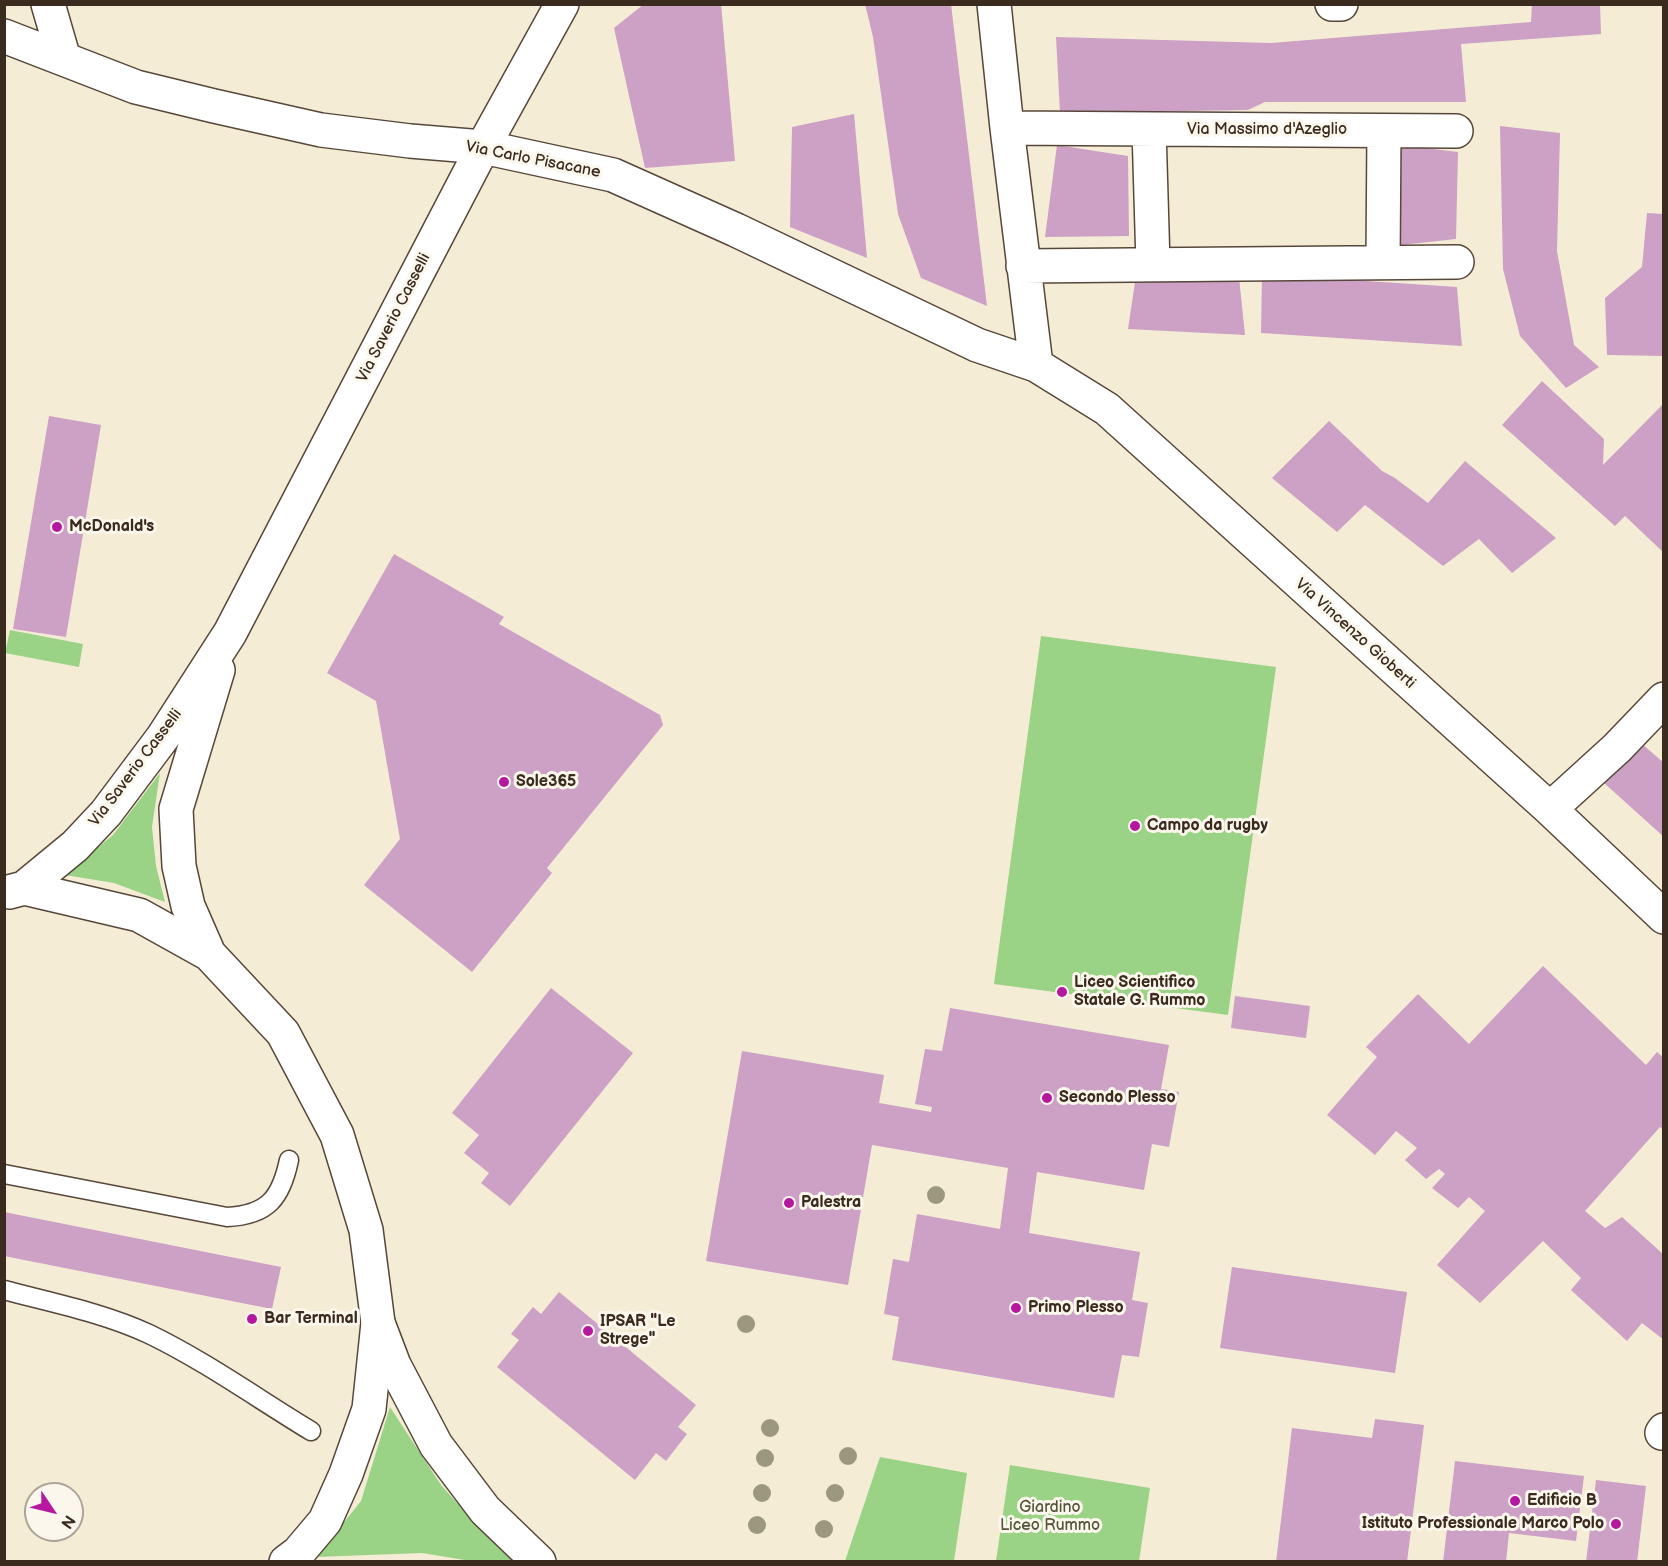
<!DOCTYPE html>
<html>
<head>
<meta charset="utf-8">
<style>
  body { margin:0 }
  #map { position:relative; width:1668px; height:1566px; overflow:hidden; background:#f5ecd6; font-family:"Balsamiq Sans",sans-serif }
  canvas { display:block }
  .frame { position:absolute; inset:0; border:6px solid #3b2a1e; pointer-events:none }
  .north { position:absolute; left:24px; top:1482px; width:60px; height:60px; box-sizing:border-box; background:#fbf7ec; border:2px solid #aea59a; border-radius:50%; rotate:125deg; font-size:16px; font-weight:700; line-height:24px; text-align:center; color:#3b2a1e }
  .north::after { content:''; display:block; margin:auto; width:21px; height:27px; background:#b5179e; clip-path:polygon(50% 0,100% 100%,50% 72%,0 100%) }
</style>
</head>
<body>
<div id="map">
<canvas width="1668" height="1566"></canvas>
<div class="frame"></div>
<div class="north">N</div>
</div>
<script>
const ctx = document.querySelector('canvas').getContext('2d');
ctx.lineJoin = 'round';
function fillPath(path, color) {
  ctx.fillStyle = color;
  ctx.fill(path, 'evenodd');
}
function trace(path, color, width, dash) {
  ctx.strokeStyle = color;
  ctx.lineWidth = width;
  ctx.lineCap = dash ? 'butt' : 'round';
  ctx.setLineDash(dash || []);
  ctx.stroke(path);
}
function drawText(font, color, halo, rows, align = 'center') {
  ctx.font = font + ' "Balsamiq Sans",sans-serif';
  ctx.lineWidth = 6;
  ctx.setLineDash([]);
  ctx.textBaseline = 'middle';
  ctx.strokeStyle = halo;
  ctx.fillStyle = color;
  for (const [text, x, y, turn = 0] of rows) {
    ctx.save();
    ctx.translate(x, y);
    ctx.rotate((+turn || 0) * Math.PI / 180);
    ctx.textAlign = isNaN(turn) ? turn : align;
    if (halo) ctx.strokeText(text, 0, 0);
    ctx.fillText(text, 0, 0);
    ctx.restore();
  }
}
fillPath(new Path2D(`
  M10,630L83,644L79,667L5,653Z
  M1041,636L1276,667L1228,1015L994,984Z
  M160,773L152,827L156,866L165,902L114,883L65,875L113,835Z
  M390,1407L441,1485L480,1529L515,1561H471L422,1553L316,1557L361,1501Z
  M880,1457L967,1473L954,1561H845Z
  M1010,1465L1150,1488L1139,1561H996Z`), '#9ad386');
fillPath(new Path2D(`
  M644,4H721L735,161L645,168L614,28Z
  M865,4H951L987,306L921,278L898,214L873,37Z
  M1532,4H1600L1601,34L1461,44L1466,102H1265L1248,110L1060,113L1056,37L1271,43L1531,22Z
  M854,114L867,258L790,227L792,127Z
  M1500,126L1560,133L1557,251L1574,345L1599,367L1566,388L1520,336L1503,269Z
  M1384,143L1458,152L1456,239L1383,247Z
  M1057,145L1128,156L1129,236L1045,237Z
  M1647,213L1664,214V356L1607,355L1605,298L1642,267Z
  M1262,274L1457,287L1462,346L1261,333Z
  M1239,277L1245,335L1128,329L1135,282Z
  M1542,381L1604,439L1603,465L1664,403V553L1625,516L1615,526L1502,425Z
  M49,416L101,425L66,637L13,629Z
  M1329,421L1382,471L1395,478L1428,503L1465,461L1556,538L1512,573L1479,539L1443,566L1365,505L1337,532L1272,478Z
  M394,554L504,617L499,624L660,715L663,725L547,868L552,873L472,972L364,885L400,839L376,701L327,673Z
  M1641,743L1664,763V837L1603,782Z
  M1543,966L1646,1065L1657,1052L1664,1058V1130L1660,1127L1585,1211L1605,1228L1622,1217L1664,1255V1340L1642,1323L1627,1341L1571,1290L1581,1278L1543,1241L1480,1303L1437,1265L1485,1211L1469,1197L1458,1208L1432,1188L1445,1174L1439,1169L1426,1179L1405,1160L1417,1148L1396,1131L1375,1155L1327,1115L1377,1057L1366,1047L1418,994L1469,1044Z
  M551,988L633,1053L510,1206L481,1183L489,1173L464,1153L479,1135L452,1113Z
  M1235,996L1310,1006L1306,1038L1231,1028Z
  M950,1008L1169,1045L1161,1089L1179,1092L1169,1147L1152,1144L1144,1190L1037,1172L1029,1233L1140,1252L1132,1300L1148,1303L1139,1357L1122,1355L1114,1398L892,1360L899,1317L884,1314L893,1259L909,1262L917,1214L1000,1229L1008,1168L872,1145L848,1285L706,1261L742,1051L884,1075L879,1103L931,1112L932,1107L915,1104L925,1049L942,1051Z
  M4,1212L281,1267L272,1309L4,1256Z
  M1232,1267L1407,1292L1395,1373L1220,1348Z
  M559,1292L696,1405L678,1427L687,1434L666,1461L656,1453L635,1480L497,1367L519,1340L511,1334L533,1307L541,1314Z
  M1375,1419L1424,1425L1407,1562H1276L1292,1428L1372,1438Z
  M1455,1461L1584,1476L1576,1541L1509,1533L1506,1562H1443Z
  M1596,1480L1646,1486L1637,1562H1586Z`), '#cca1c5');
const lane = new Path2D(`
  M4,1174L227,1217C268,1215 281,1198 289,1160
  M4,1290C53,1303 104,1313 149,1334C205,1361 258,1399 311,1431`);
const street = new Path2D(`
  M48,4L64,59
  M994,4L1007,128L1036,365
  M1332,4H1341
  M4,36L136,87L214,106L321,130L410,141L483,147L613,175L736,230L977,345L1036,365L1107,409L1550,809L1664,917
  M1007,128L1456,131
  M1149,129L1153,264
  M1383,262L1384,131
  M1023,266L1457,262
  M1550,809L1617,748L1664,699
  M378,1323L394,1365L436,1445L485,1510L539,1562
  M1662,1433L1664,1430`);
const secondary = new Path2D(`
  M24,888L75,846L106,813L163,737L230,633L483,147L562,4
  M9,892L24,888L139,915L209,954L283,1033L337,1135L366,1230L378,1323L369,1409L346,1474L325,1521L298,1553L286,1562
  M209,954L188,906L179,866L176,809L218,670`);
trace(lane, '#57473a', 21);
trace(street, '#57473a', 36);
trace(secondary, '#57473a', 36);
trace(lane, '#fff', 18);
trace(street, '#fff', 33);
trace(secondary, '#fff', 33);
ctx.fillStyle = '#9c987f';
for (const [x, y] of [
  [936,1195],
  [746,1324],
  [770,1428],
  [848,1456],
  [765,1458],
  [762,1493],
  [835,1493],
  [757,1525],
  [824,1529]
]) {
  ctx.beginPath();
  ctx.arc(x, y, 9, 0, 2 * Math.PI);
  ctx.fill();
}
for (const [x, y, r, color] of [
  [57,527,6,"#b5179e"],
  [504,782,6,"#b5179e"],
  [1135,826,6,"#b5179e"],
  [1062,992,6,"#b5179e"],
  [1047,1098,6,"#b5179e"],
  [789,1203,6,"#b5179e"],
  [1016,1308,6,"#b5179e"],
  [252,1319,6,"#b5179e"],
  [588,1331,6,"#b5179e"],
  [1515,1501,6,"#b5179e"],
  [1616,1524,6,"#b5179e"]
]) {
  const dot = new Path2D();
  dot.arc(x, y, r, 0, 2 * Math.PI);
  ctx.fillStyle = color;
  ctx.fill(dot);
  trace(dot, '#fbf7ec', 2);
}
drawText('16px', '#3b2a1e', '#fbf7ec', [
  ["Via Massimo d'Azeglio",1267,130],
  ["Via Carlo Pisacane",533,160,11],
  ["Via Saverio Casselli",394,318,-63],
  ["Via Vincenzo Gioberti",1355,634,42],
  ["Via Saverio Casselli",136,768,-53]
]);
drawText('bold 16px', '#3b2a1e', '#fbf7ec', [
  ["McDonald's",69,527],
  ["Sole365",516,782],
  ["Campo da rugby",1147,826],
  ["Liceo Scientifico",1074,983],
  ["Statale G. Rummo",1074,1001],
  ["Secondo Plesso",1059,1098],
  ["Palestra",801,1203],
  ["Primo Plesso",1028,1308],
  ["Bar Terminal",264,1319],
  ["IPSAR \"Le",600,1322],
  ["Strege\"",600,1340],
  ["Edificio B",1527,1501],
  ["Istituto Professionale Marco Polo",1604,1524,"right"]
], 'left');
drawText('16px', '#535438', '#fbf7ec', [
  ["Giardino",1050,1508],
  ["Liceo Rummo",1050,1526]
]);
</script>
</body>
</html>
